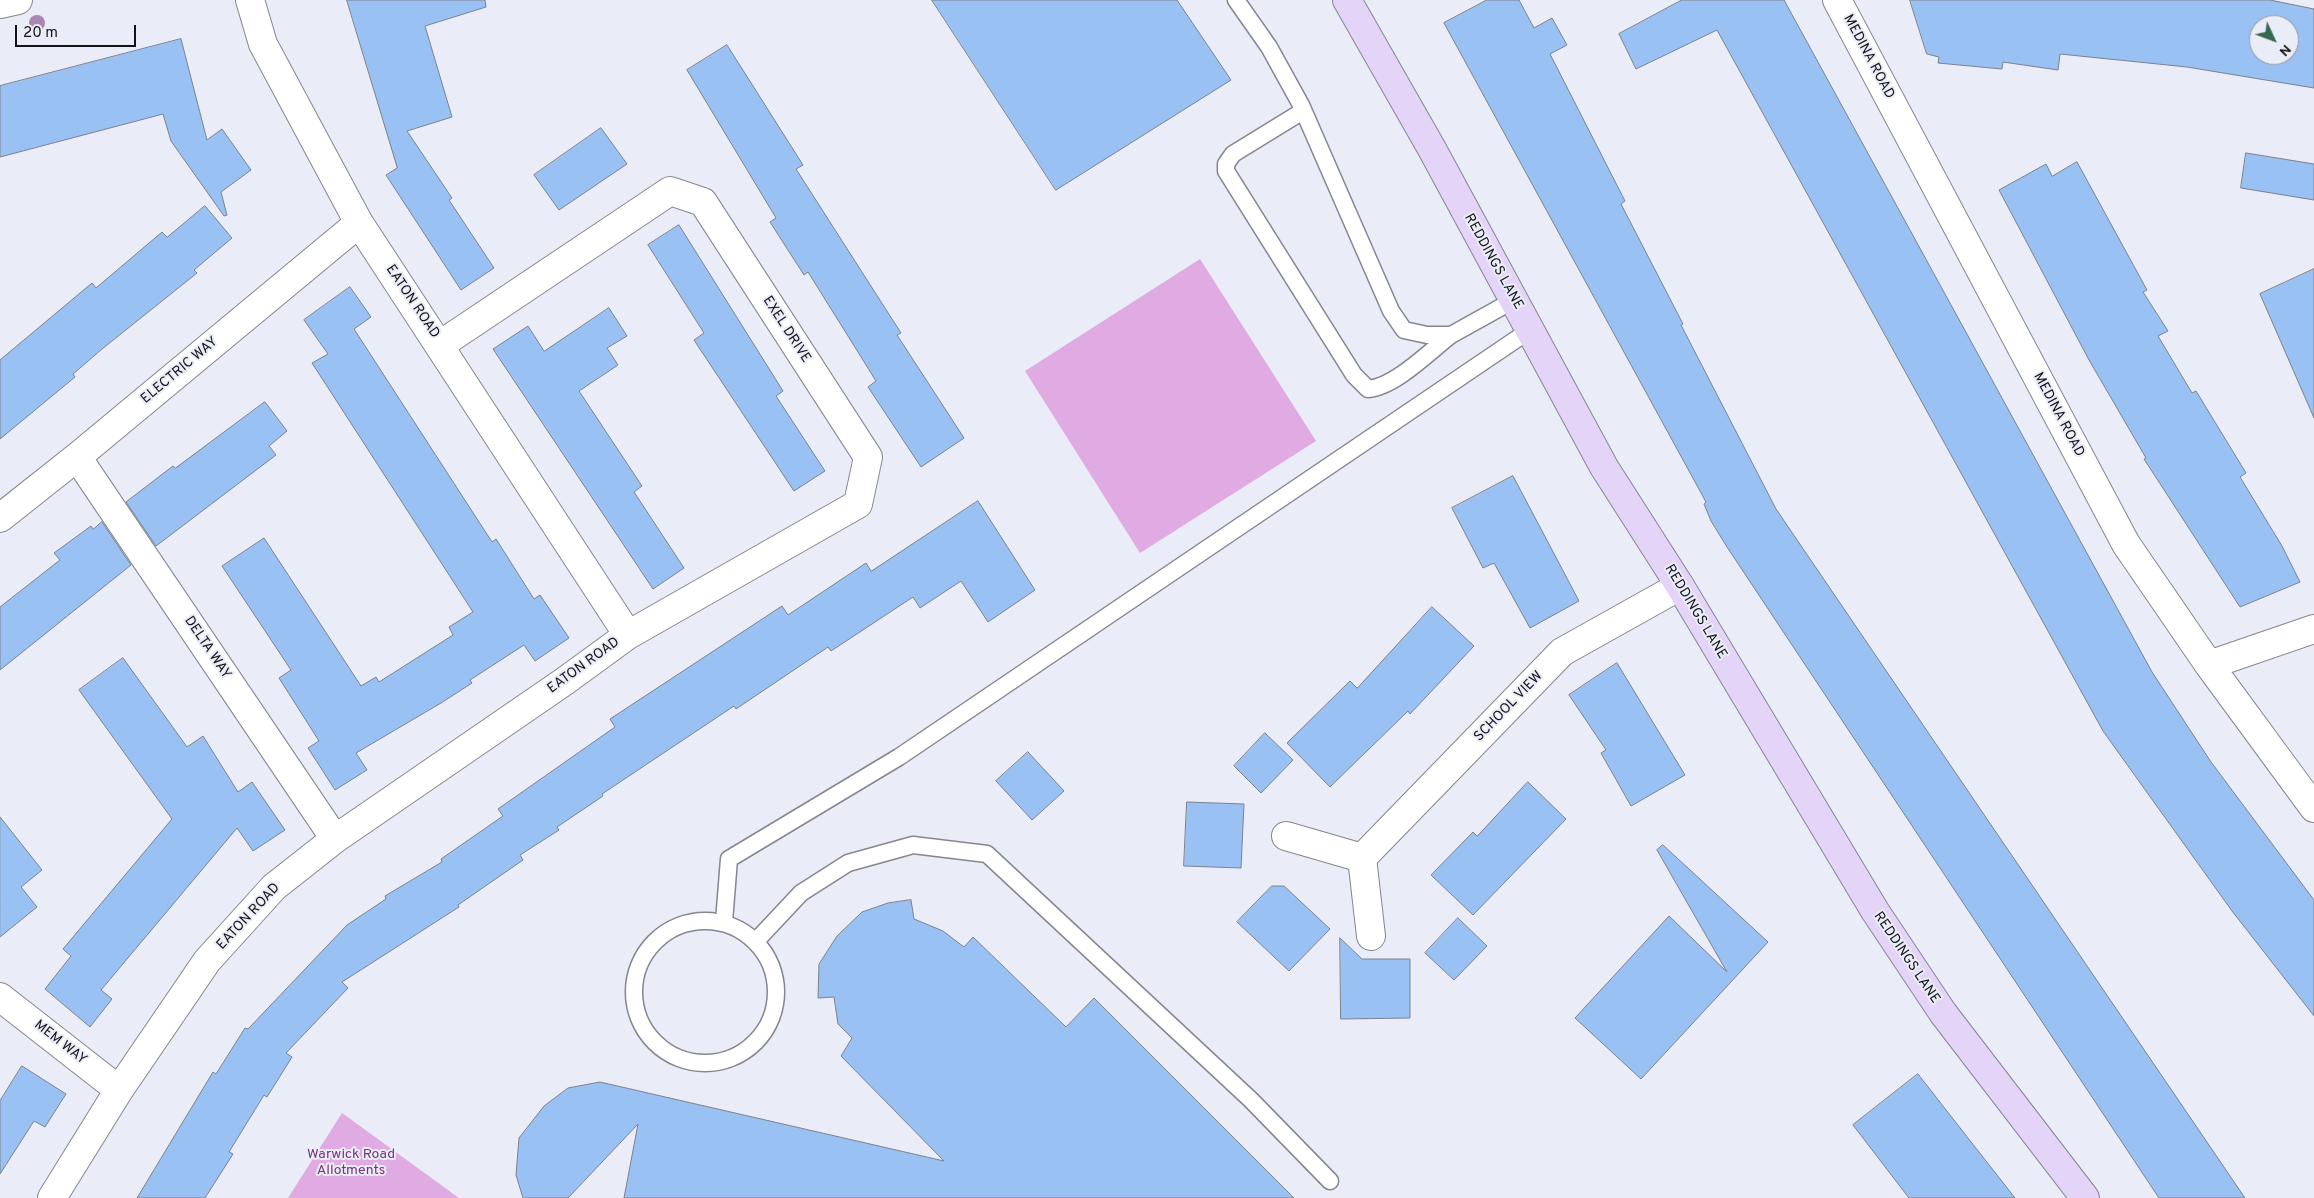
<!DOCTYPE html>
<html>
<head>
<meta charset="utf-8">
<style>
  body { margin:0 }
  #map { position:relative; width:2314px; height:1198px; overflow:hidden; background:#eaecf7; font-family:Overpass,sans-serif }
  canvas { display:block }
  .north { position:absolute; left:2249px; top:15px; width:50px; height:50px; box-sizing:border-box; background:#eaecf7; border:1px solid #94959d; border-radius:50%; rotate:133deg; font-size:14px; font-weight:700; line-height:20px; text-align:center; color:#131317 }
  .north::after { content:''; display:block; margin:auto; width:18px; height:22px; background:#346a50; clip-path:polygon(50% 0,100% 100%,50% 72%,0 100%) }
  .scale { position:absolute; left:15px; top:25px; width:121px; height:22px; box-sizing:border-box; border:2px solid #131317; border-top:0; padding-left:6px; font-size:15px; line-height:18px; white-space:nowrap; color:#131317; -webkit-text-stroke:4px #eaecf7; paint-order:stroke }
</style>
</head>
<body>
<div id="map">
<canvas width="2314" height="1198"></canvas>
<div class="north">N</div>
<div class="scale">20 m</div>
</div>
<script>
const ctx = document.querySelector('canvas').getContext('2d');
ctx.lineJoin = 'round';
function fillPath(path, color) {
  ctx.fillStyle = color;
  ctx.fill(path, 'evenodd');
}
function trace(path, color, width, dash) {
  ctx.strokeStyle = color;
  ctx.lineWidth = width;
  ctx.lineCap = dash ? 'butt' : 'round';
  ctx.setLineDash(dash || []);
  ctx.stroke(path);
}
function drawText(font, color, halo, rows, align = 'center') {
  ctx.font = font + ' Overpass,sans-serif';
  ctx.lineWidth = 4;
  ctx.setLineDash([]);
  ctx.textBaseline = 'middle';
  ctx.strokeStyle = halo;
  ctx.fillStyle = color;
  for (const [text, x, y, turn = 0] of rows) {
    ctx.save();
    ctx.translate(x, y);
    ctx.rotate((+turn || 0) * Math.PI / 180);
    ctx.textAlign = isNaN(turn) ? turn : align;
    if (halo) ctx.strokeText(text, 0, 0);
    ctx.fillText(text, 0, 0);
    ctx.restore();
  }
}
fillPath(new Path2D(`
  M1200,259L1316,441L1140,553L1025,371Z
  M342,1113L459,1198H288Z`), '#e0aae2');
const building = new Path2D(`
  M347,0H485L486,7L425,26L452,117L407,131L452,198L449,200L494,268L461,290L386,175L397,168Z
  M932,0H1177L1231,80L1056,190Z
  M1487,0H1519L1534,28L1552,18L1567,45L1550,54L1625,201L1621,204L1683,324L1681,325L1776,509L2245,1198H2159L1727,547L1711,521L1704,504L1706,502L1444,23Z
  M1682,0H1784L2152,672L2211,762L2314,900V1016L2232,911L2103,731L1717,30L1636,69L1619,34Z
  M1910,0H2270L2314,9V88L2187,67L2060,54L2058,70L2003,62L2002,69L1938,63L1939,57L1927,54ZM2259,25H2289V55H2259Z
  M181,39L207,140L222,129L251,170L221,192L227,215L224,216L171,141L163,114L0,157V86Z
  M727,45L803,165L796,169L901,333L897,335L964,438L921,467L868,387L876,381L808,272L804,275L770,222L776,218L687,70Z
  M601,128L627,164L559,210L534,175Z
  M2246,153L2314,164V200L2241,188Z
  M2077,162L2147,290L2143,292L2168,331L2158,336L2192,393L2196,391L2246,473L2240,477L2282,546L2300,582L2240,607L2144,459L2146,458L2089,360L1999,190L2046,164L2052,176Z
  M205,206L232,238L194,270L197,273L102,349L73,374L75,377L0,439V360L92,283L96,288L162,232L167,237Z
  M679,225L783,391L776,396L825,471L794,491L694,340L704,333L648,245Z
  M2314,269V418L2260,294Z
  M350,287L371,317L354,329L492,542L496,539L534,599L540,595L569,638L535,661L524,645L470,680L472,683L441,703L356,753L367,770L335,790L308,748L319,741L279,678L291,670L222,566L264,538L361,686L376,677L379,682L453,635L449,627L473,612L312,363L328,354L304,320Z
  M609,308L627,336L607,348L618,365L579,391L642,486L634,492L684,568L653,589L493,349L528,326L544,351Z
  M265,402L287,431L269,446L276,455L156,546L126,502L173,466L175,468Z
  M1513,476L1579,601L1530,628L1494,563L1483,568L1452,508Z
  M978,501L1035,590L988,622L961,581L920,608L913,597L831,651L828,647L736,709L734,706L602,794L603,796L557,827L559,830L520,855L523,860L458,905L459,907L342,982L348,988L286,1053L292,1057L267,1097L264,1095L229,1152L233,1154L205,1198H137L213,1072L216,1074L245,1028L248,1029L347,925L386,899L385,896L442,862L441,859L503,816L498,809L615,727L610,719L782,606L788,615L866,563L871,571Z
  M102,522L131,565L0,670V607L60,560L54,553L91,526L93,529Z
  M1432,607L1474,646L1410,714L1408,711L1330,787L1287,743L1350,681L1357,688Z
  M123,658L187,747L203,736L238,792L252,782L285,830L253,851L237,828L101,990L112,999L90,1027L45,989L71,956L63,949L172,819L79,690Z
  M1617,663L1685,775L1631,806L1601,753L1606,750L1569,695Z
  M1265,733L1293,760L1261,793L1234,766Z
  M1028,752L1064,791L1032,820L996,781Z
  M1528,782L1566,819L1473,915L1431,875L1473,832L1477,836Z
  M1187,802L1244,804L1241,868L1184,866Z
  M0,817L42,870L21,887L37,907L0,937Z
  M1663,845L1768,942L1641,1079L1575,1018L1669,916L1727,972L1657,850Z
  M1272,886H1284L1330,929L1289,971L1237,922Z
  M911,900L914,919L943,931L964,947L973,937L1066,1027L1094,998L1294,1198H624L638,1124L568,1198H523L516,1175L519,1138L544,1106L568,1088L600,1082L944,1161L841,1056L852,1038L838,1024L834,997L818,998L819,964L837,936L862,912L888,903Z
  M1458,918L1487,946L1454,980L1425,953Z
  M1340,938L1362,959H1410V1018L1341,1019Z
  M22,1066L66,1094L45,1127L34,1121L0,1174V1101Z
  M1918,1074L1957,1124L2015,1198H1909L1853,1125Z`);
fillPath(building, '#9ac1f3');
trace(building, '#7b828b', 1);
const lane = new Path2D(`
  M1236,0L1269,47L1301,105L1391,311L1404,330L1427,335H1451C1430,351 1395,387 1368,389L1354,375L1226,171V164L1233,154L1303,111
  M1451,335L1514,300
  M634 992a71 71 0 1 1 142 0a71 71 0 1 1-142 0Z
  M724,922L729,859L899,757L1530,330
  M756,941L801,893L848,863L913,845L987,854L1251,1100L1330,1181`);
const street = new Path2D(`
  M1837,0L2126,544L2209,665L2314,808
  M0,4L18,0
  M440,345L670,191L703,202L868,457L858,504L628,635
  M77,457L335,839
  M0,518L77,457L359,223
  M2209,665L2314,629
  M1286,836L1362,858
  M1371,936L1362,858L1562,652L1680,586
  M0,997L119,1090
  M52,1198L119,1090L207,961L274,887L335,839L565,681L628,635L359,223L263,44L250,0`);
const secondary = new Path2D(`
  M1347,0L1432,149L1604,467L1680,586L1875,911L1943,1013L2085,1198`);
trace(lane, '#848690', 19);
trace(street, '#848690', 30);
trace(secondary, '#848690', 30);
trace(lane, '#fff', 16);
trace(street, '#fff', 28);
trace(secondary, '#e3d4f8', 28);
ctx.fillStyle = '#aa86b2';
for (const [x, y] of [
  [37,23]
]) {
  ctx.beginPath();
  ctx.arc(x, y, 8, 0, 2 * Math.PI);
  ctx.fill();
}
drawText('14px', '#131317', '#eaecf7', [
  ["MEDINA ROAD",1868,57,62],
  ["REDDINGS LANE",1493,262,61],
  ["EATON ROAD",412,302,56],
  ["EXEL DRIVE",786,330,57],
  ["ELECTRIC WAY",180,371,-40],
  ["MEDINA ROAD",2058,415,62],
  ["REDDINGS LANE",1695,612,59],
  ["DELTA WAY",207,648,56],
  ["EATON ROAD",584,666,-36],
  ["SCHOOL VIEW",1509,707,-46],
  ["EATON ROAD",249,917,-47],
  ["REDDINGS LANE",1906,958,56],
  ["MEM WAY",60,1043,38]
]);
drawText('14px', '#75337a', '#eaecf7', [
  ["Warwick Road",351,1155],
  ["Allotments",351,1171]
]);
</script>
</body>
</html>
